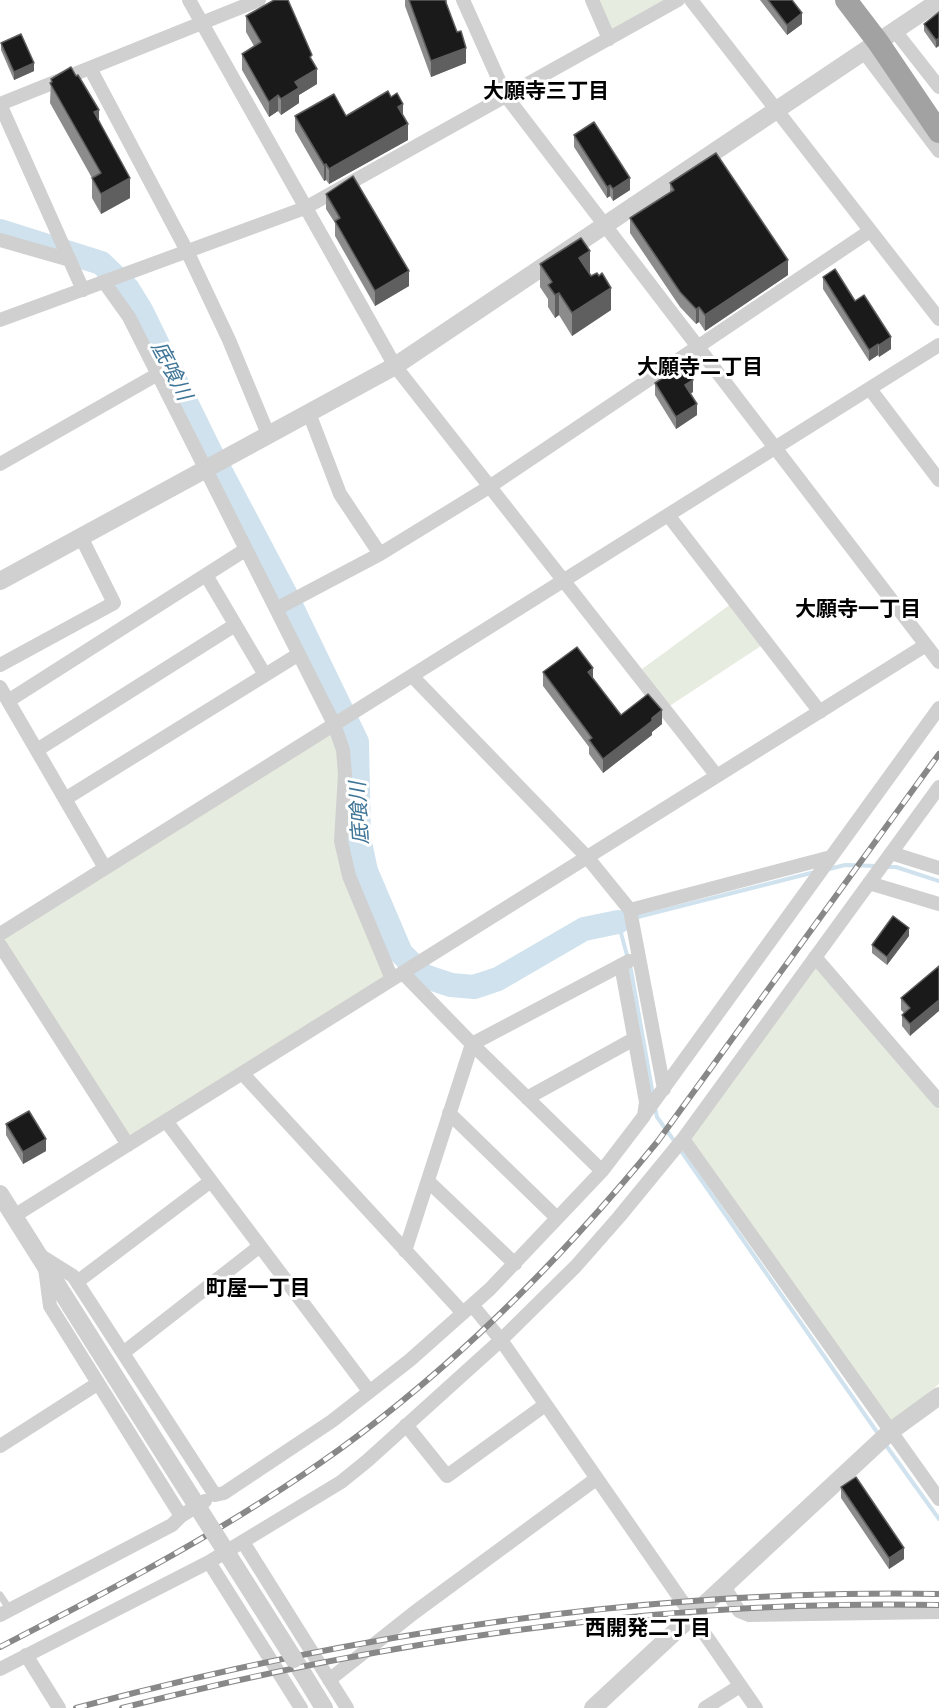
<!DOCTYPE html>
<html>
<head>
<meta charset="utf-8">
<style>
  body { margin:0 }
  canvas { display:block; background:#fff }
</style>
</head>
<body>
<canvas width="939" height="1708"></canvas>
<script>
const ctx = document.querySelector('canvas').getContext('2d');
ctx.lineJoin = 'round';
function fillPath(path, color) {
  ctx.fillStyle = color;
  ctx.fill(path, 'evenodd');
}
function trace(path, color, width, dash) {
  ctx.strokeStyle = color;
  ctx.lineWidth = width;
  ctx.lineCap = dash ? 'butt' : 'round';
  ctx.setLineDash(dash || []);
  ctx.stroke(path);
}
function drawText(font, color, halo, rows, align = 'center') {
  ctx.font = font + ' Cabin,"Noto Sans JP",sans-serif';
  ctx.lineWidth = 6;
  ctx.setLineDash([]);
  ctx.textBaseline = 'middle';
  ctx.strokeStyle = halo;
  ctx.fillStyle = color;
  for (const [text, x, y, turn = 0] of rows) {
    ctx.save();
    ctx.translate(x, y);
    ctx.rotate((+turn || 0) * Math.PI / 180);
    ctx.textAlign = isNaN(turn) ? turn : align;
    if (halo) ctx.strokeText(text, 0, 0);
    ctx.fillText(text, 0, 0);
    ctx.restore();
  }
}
fillPath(new Path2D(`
  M595,0H673L609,35Z
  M735,601L767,642L668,707L642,669Z
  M334,724L345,774L344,852L392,979L128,1145L0,934Z
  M811,963L939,1109V1384L892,1423L686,1135Z`), '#e6ecdf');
trace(new Path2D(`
  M885,867H896L939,881
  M829,869L845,865L877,866
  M653,1095L631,970L618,922L815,872
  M655,1108L657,1117L675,1142
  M679,1148L879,1435
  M885,1444L939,1519`), '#cfe2ee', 4);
trace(new Path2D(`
  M0,231L101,263L128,289L141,310L210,451L285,593L357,742L359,838L366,871L401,953L424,976L451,985L474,987L498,979L584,929L618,922`), '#cfe2ee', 24);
trace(new Path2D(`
  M0,1595L10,1610`), '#d0d0d0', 7);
trace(new Path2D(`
  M189,0L395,366L717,776
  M463,0L506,96L939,662
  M592,0L609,39
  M691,0L939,319
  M895,31L939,87
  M864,52L939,151
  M90,68L187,251L229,340L268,434
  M0,240L70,260
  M104,282L129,317L334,724L343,750L345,774L341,841L349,876L392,979
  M83,290L0,104L259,0
  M0,320L305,208L678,0
  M870,389L939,480
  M309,413L340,494L380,554
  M0,464L158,374
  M668,515L820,712
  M206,575L265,675
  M276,609L380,554L489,487L870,231
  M0,665L114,603L81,537
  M412,676L587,857L630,910L664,1089
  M0,687L105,868
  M8,701L245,550
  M37,750L235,625
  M65,799L299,654
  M891,853L939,868
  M869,883L939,904
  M630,910L831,857
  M0,934L939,345
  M0,945L128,1145
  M815,957L939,1101
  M403,973L472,1044L602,1171
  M242,1073L463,1313
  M527,1098L634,1039
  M449,1113L557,1218
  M645,1114L939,708
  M166,1121L369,1391
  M683,1139L939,1499
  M428,1181L515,1264
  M14,1216L926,645
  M405,1251L472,1044L629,961
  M41,1256L73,1276L215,1495L224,1493L332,1421L410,1360L490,1289L602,1171L644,1116L646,1102L621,965
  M45,1268L50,1306L181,1516
  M77,1282L211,1181
  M472,1305L501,1340L756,1708
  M123,1353L260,1246
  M406,1425L447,1476L545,1405
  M0,1446L97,1384
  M243,1542L347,1708
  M209,1562L301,1708
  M724,1586L739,1611L749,1615L939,1612
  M0,1615L172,1525L181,1516L205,1501
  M26,1655L59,1708
  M0,1669L209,1562L341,1482L367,1461L501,1340L576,1266L619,1217L683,1139L939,787
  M329,1680L415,1612L596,1479
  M705,1708L740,1686`), '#d0d0d0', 14);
trace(new Path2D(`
  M0,581L395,366L939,1
  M0,1194L133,1405
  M294,1659L324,1708
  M593,1708L891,1431L939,1396`), '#d0d0d0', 18);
trace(new Path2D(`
  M846,0L878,42L939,132`), '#a2a2a2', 22);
const rail = new Path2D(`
  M0,1647C117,1587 233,1526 340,1449C460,1362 564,1256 658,1141L939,754
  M76,1708C357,1633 647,1589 939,1594
  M122,1708C388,1640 664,1599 939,1605`);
trace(rail, '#888', 6);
trace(rail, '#fff', 4, [11]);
trace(new Path2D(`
  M133,1405L294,1659`), '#d0d0d0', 18);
fillPath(new Path2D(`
  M405,0H447V5L466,63L431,77L405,6Z
  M760,0H792L802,24L787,35Z
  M939,12L936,48L924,31V24Z
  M246,16L312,60L317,84L299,95V103L281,115L278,111L269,117L242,70V54L254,46L246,32Z
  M1,43L34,71L14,80L1,50Z
  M51,79L99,120L130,198L101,214L92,198V178L50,103Z
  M295,116H403L408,140L329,184L326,180L324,181L295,131Z
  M574,135L630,190L613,201L610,196L607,198L574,147Z
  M670,183L788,275L705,331L699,322L696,324L680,307L630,233V218L670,192Z
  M326,194L409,286L375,306L335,236V223L326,209Z
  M540,264L590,273L611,310L572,336L559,315L555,318L548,307V299L540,287Z
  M823,277L855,301L891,349L879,357L878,355L869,361L823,289Z
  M679,375L693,392L690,394L697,415L676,429L655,395V383Z
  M543,672L593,678L621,715L662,724L652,732V735L603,773L589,754V747L543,686Z
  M909,936L887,965L872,953V945Z
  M939,966L910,1036L902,1026V1015L904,1013L901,1010V998Z
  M6,1124L46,1151L23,1164L6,1135Z
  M841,1487L904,1559L889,1569L841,1498Z`), '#8c8c8c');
fillPath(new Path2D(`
  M802,13V24L787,35V25Z
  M939,38V46L936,48V40Z
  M466,48V63L431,77V61Z
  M34,63V71L14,80V72Z
  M317,69V84L299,95V103L281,115V99L295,82Z
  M278,95V111L269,117V102Z
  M403,104V120L398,107Z
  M99,110V130L94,112Z
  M408,124V140L329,184V169Z
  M326,164V180L324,181V165Z
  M130,178V198L101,214V194Z
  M630,178V190L613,201V189Z
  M610,185V196L607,198V187Z
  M590,251V273L579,280V258Z
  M788,260V275L705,331V315Z
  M409,271V286L375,306V291Z
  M611,288V310L572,336V313Z
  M559,293V315L555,318V295Z
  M699,307V322L696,324V309Z
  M891,337V349L879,357V345Z
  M878,344V355L869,361V350Z
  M693,380V392L685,397V385Z
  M697,404V415L676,429V417Z
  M593,668V681L588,672Z
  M662,710V724L652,732V735L603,773V759Z
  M909,928V936L887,965V957Z
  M939,1000V1011L910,1036V1024Z
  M46,1139V1151L23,1164V1152Z
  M904,1548V1559L889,1569V1558Z`), '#5f5f5f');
const building = new Path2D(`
  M274,0H288L312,55L310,57L317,69L295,82L299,88L281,99L278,95L269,102L242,54L261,42L246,16Z
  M409,0H445L457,32L461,31L466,48L431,61Z
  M768,0H792L802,13L787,25Z
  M939,12V38L936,40L924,24Z
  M21,34L34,63L14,72L1,43Z
  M71,67L76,76L78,75L99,110L94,112L130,178L101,194L92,178L101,173L50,83L52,82L51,79Z
  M388,91L391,97L397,93L403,104L398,107L408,124L329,169L326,164L324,165L295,116L334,94L346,116Z
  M594,122L630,178L613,189L610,185L607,187L574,135Z
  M716,153L788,260L705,315L699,307L696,309L680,292L630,218L674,190L670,183Z
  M353,176L409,271L375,291L335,221L340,218L326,194Z
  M581,238L590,251L579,258L591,276L597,273L599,276L602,273L611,288L572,313L559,293L555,295L548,285L552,282L540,264Z
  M835,269L855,301L864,295L891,337L879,345L878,344L869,350L823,277Z
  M675,370L679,375L687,370L693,380L685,385L697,404L676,417L655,383Z
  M577,647L593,668L588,672L621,715L648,694L662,710L652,718V721L603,759L589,740L592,738L543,672Z
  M893,916L909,928L887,957L872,945Z
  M939,966V1000L910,1024L902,1015L910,1008L901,998Z
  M29,1111L46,1139L23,1152L6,1124Z
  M856,1477L904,1548L889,1558L841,1487Z`);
fillPath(building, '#1a1a1a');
trace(building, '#5f5f5f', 1.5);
drawText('bold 21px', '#000', '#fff', [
  ["大願寺三丁目",546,92],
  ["大願寺二丁目",700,368],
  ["大願寺一丁目",858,610],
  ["町屋一丁目",258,1289],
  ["西開発二丁目",648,1629]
]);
drawText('italic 21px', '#3f7597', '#fff', [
  ["底喰川",171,371,63],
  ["底喰川",360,813,-93]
]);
</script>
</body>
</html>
